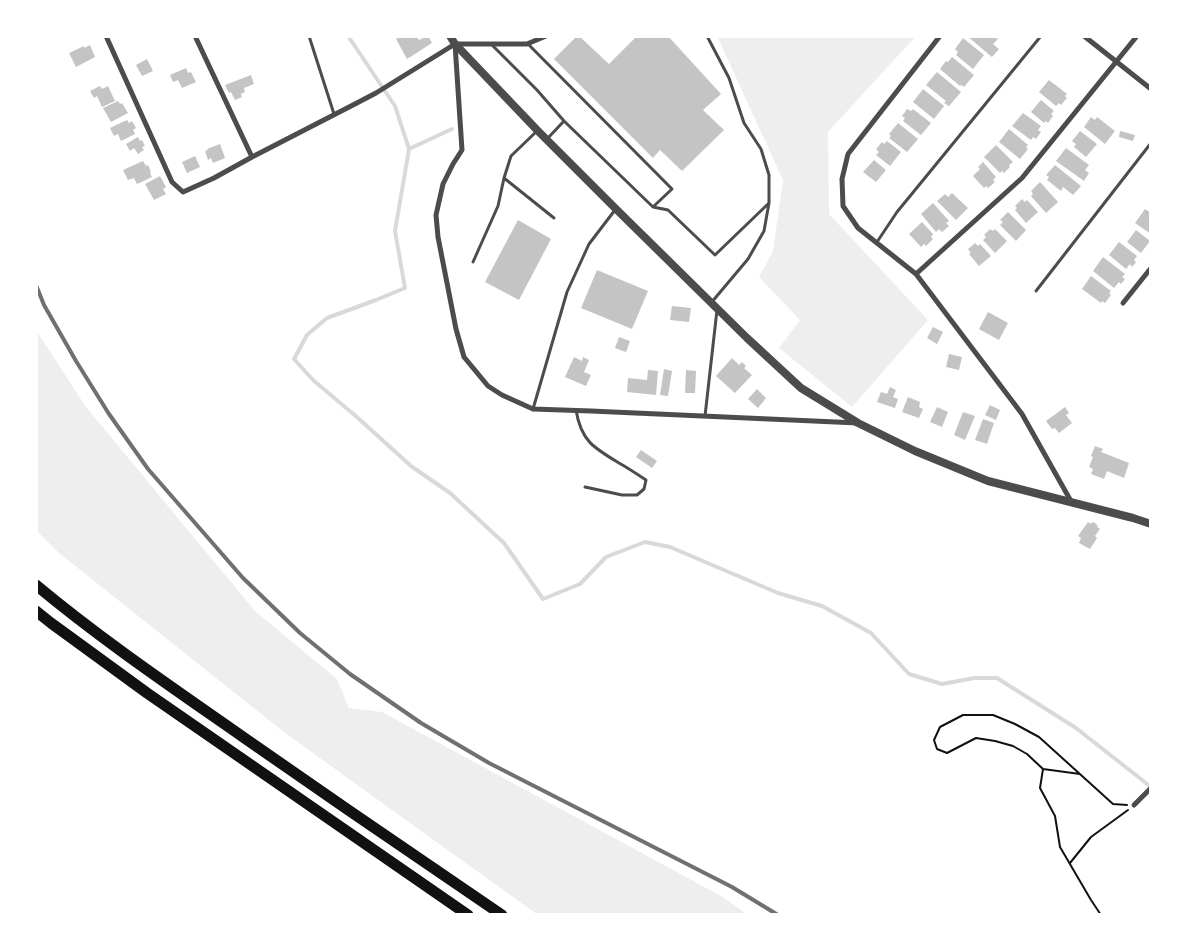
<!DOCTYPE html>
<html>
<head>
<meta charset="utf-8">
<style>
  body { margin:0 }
  #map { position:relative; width:1187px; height:951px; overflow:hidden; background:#fff; font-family:Mulish,sans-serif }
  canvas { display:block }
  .frame { position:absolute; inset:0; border:38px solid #fff; pointer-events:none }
</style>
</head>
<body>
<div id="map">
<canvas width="1187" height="951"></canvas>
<div class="frame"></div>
</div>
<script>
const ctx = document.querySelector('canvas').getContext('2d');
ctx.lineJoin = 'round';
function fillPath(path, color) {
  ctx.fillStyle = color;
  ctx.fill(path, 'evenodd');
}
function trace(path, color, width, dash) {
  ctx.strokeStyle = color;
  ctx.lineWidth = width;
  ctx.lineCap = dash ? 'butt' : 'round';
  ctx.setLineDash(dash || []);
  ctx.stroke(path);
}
fillPath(new Path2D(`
  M717,36H916L828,132L829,214L928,320L852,407L779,348L800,320L759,277L773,251L783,180Z
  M36,330L86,407L255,611L337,679L349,708L382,712L721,896L748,915H538L285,733L59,553L36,530Z`), '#eee');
trace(new Path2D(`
  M348,36L395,106L409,149L395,231L405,288L376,300L327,318L307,335L294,359L313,380L358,418L411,466L450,493L504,543L543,599L580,584L606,557L645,542L670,547L778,593L822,606L871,633L909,674L942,684L974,678H997L1076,728L1151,787
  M409,149L452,129`), '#d9d9d9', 4);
fillPath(new Path2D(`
  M400,36H416L419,40L428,36L432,43L407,59L396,39Z
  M577,36H579L609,64L637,36H668L721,94L703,110L724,130L682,171L660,150L653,158L554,59Z
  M967,36H994L998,39L993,44L999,49L992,57Z
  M963,38L984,55L973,69L956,55L958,52L955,49Z
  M90,45L95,57L76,67L69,53L84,46V48Z
  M952,57L974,75L964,87L961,85L960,86L940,69L946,61L948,62Z
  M147,59L153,71L142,76L136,65Z
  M186,68L188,73L191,72L196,82L182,88L178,80L173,82L170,75Z
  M937,72L961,92L949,106L944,103L946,101L926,85Z
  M251,75L254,84L244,88L245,92L241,94L242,97L235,100L231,92L229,93L225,85Z
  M1049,80L1067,94L1065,96L1067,98L1061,105L1059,103L1056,106L1039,92Z
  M100,86L102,89L108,86L115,101L102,107L97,96L94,98L90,91Z
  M923,89L944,106L934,119L913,102Z
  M1041,100L1054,111L1051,114L1053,116L1048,123L1046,121L1044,123L1031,112Z
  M118,101L120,104L122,103L128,113L111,122L103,108Z
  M907,109L911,111L913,109L931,123L921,135L903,121L905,118L902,116Z
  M1023,113L1041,126L1038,130L1041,132L1036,139L1033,137L1031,140L1012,126Z
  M1091,117L1095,120L1097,117L1115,131L1105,144L1084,127Z
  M127,120L129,123L132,121L136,128L133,130L135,134L121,141L118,134L114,136L110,128Z
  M898,123L918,139L907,152L889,138L891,136L889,134Z
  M1009,129L1028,145L1026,147L1028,149L1020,159L999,142Z
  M1080,131L1097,144L1086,157L1074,147L1076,144L1072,141Z
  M1120,131L1135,135L1133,141L1119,137Z
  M138,137L140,141L142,140L145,146L142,147L144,150L138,154L134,148L130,151L126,144Z
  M887,141L901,152L890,166L876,155L879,152L876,149L882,142L884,144Z
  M220,144L225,158L213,163L211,158L208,160L205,151L208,150L207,149Z
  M996,145L1013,162L1009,165L1010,167L1004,173L1002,171L1000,173L984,157Z
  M1066,148L1089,165L1085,170L1089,173L1084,181L1056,161Z
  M195,156L200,167L187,173L182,162Z
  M874,160L886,170L876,182L863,172Z
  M143,161L146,166L148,165L151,172L150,173L152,177L137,184L134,178L128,180L123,170Z
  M983,162L996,177L993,180L995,182L988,188L986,186L984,188L973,176L980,169L978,167Z
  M1055,165L1081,186L1073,195L1063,187L1061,191L1047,180L1049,177L1046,175Z
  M160,176L166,187L163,189L166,194L154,200L145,184Z
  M1040,182L1058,202L1046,213L1031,196L1033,194L1031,191Z
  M952,193L968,208L956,220L937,201L945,194L948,197Z
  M1022,199L1025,202L1027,200L1038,212L1026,223L1015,210L1017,208L1015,206Z
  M933,203L949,221L946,223L949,226L942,232L939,229L936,232L921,214Z
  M1145,209L1151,213V234L1135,223Z
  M1008,212L1026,230L1016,241L1000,225L1003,222L1000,220Z
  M518,220L551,239L519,300L485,282Z
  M922,222L933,234L931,237L933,239L926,246L924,244L921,247L909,234Z
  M990,229L993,231L995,229L1007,241L995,253L983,240L986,237L984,235Z
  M1136,230L1150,241L1141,253L1127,242Z
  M1119,242L1137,256L1134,260L1136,262L1132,267L1130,264L1126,269L1109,255Z
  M975,243L978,246L980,244L991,256L979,266L969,254L971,253L968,249Z
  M1103,257L1125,274L1122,277L1125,279L1121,284L1119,282L1114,288L1093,271Z
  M597,270L648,291L632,329L581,308Z
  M1091,276L1111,291L1109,293L1111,295L1105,303L1102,301L1101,303L1082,289Z
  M672,306L691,308L689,322L670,320Z
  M988,312L1008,323L999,340L979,329Z
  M933,327L943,332L937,344L927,338Z
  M619,337L630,341L626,352L615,348Z
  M949,354L962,357L959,370L946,367Z
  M574,357L582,361L583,357L589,360L584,372L591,375L586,386L565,377Z
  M732,358L739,365L742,362L746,366L744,368L752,375L735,393L716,376Z
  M664,369L672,371L668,396L660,395Z
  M648,370L658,371L656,395L627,392L628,378L647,380Z
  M686,370L696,371L695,393H685Z
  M890,387L896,390L893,397L898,399L895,408L877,402L881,392L887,394Z
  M757,389L766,398L758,408L748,399Z
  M908,397L920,402L919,407L923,409L919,418L902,412Z
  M990,405L1000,410L996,420L985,415Z
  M937,407L948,412L942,427L930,422Z
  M1065,407L1069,413L1066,415L1072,423L1059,433L1055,428L1052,429L1046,421Z
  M963,412L975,416L965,440L954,435Z
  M983,419L994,423L987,444L975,440Z
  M1095,446L1103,449L1101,452L1129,463L1124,478L1107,471L1104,479L1091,474L1093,469L1089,467L1093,457L1091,456Z
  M641,450L657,461L652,468L636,457Z
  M1088,522L1091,524L1092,522L1095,523L1098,526L1097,527L1100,529L1095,536L1097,538L1090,549L1079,543L1081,538L1078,536Z`), '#c4c4c4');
trace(new Path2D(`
  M1043,769L1040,788L1055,816L1060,847L1091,900L1101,915
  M1080,774L1043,769L1027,754L1013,746L995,741L976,738L947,753L937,749L934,740L940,727L963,715H993L1015,724L1039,737L1113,804L1127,805
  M1070,863L1091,837L1128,810`), '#111', 2);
trace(new Path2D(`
  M309,36L334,114
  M707,36L729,78L744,123L761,149L769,175V203L764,231L748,259L711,303
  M528,44L672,189L654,206
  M492,45L537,90L564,121L653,207L668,210L715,255L769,203
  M547,139L564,121
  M504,178L554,218
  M877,242L897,212L1041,36
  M473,262L498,206L504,178L511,156L537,131
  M1036,291L1151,143
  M533,409L567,292L589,244L615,210
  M576,410C581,441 594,448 619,463C628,468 637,474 646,480L644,489L637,495H622L585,487
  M705,416L717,310`), '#4c4c4c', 3);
trace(new Path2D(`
  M106,36L172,182L183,192L214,178L252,157L353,105L376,93L455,44H527L546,36
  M195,36L252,157
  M940,36L848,154L842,179L843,206L858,228L916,274L1022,414L1072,503
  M1084,36L1151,89
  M455,44L462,150L453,164L443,184L436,215L438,237L456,329L464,357L488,386L502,395L533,409L591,411L858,423
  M916,274L1022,178L1137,36
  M1123,303L1151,268
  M1134,805L1151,788`), '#4c4c4c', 5);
trace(new Path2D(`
  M450,36L455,44L538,131L616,209L747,338L801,388L858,423L915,451L988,481L1133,518L1151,524`), '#4c4c4c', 8);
trace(new Path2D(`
  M36,585C102,640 173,688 243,737C329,797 415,856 502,915
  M36,611L51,623L147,693L468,915`), '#111', 11);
trace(new Path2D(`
  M36,285L44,305L76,361L109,414L148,469L243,578L300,633L350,674L421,723L489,763L732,887L778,915`), '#707070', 4);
</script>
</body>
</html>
